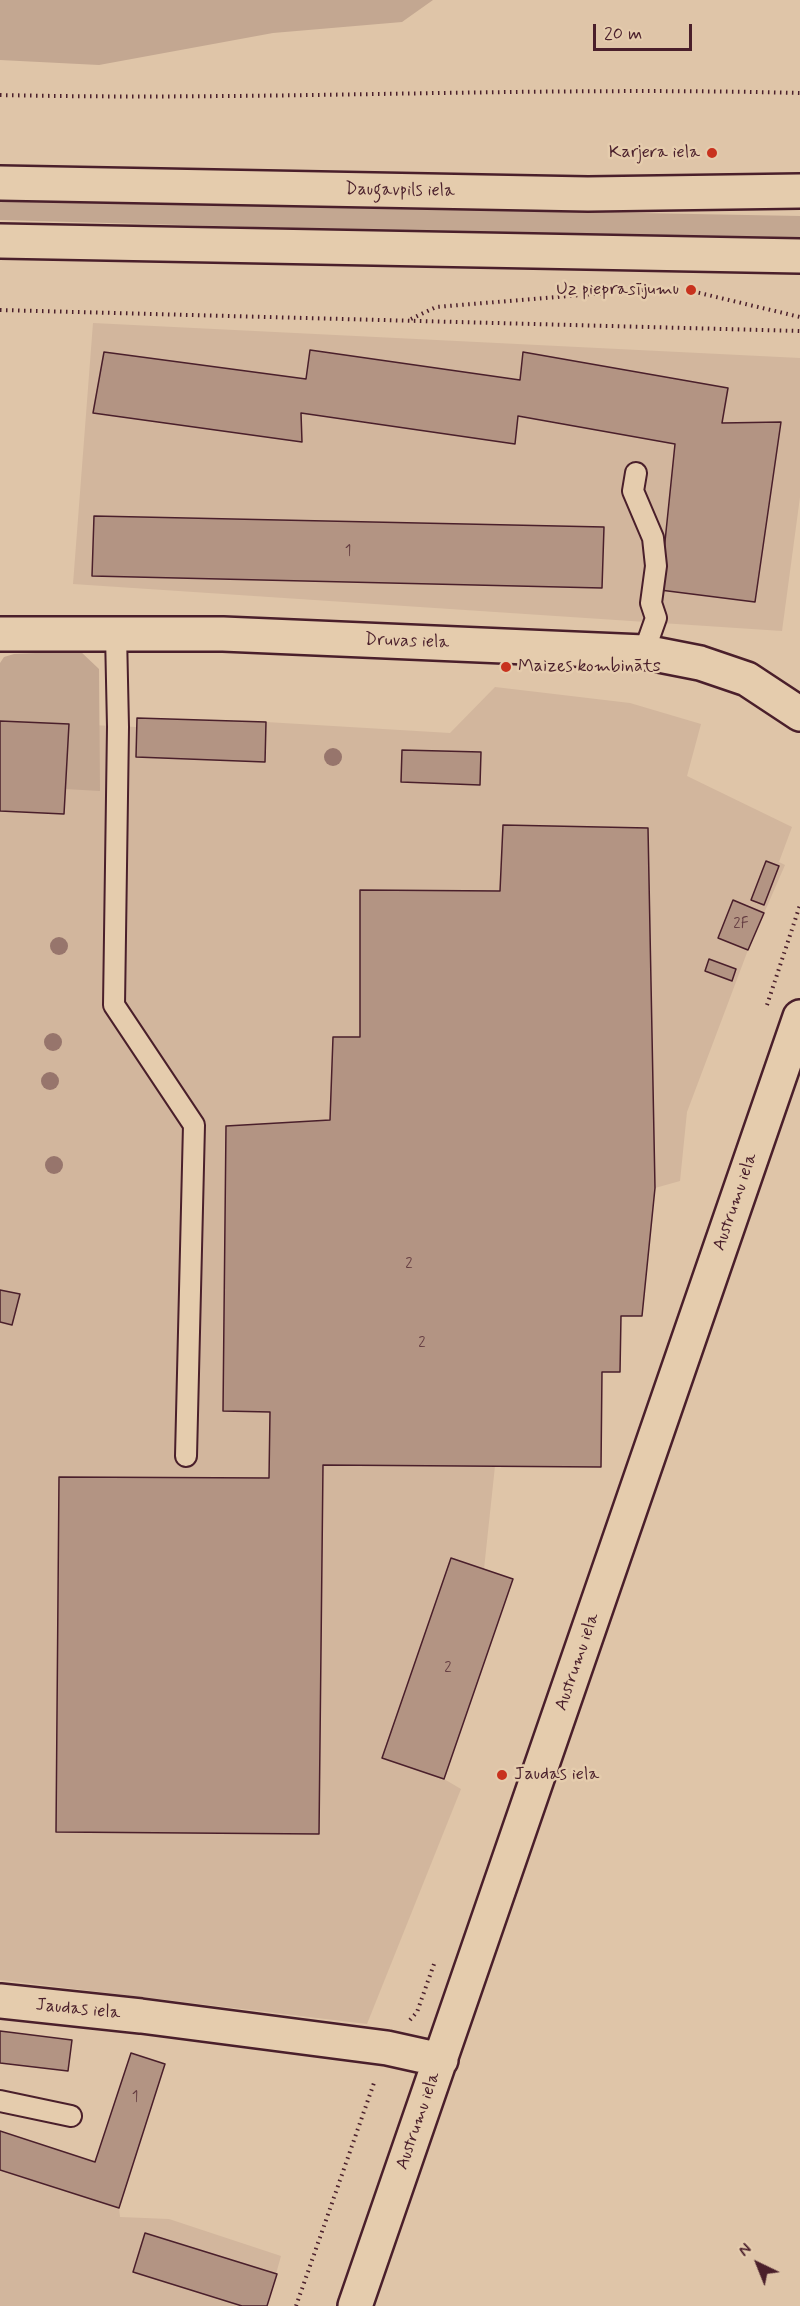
<!DOCTYPE html>
<html>
<head>
<meta charset="utf-8">
<style>
  body { margin:0 }
  #map { position:relative; width:800px; height:2306px; overflow:hidden; background:#dfc5a8; font-family:Mynerve,sans-serif }
  canvas { display:block }
  .north { position:absolute; left:728px; top:2234px; width:60px; height:60px; -webkit-text-stroke:4px #e5ccad; paint-order:stroke; rotate:317deg; font-size:16px; font-weight:700; line-height:24px; text-align:center; color:#4a1f2b }
  .north::after { content:''; display:block; margin:auto; width:21px; height:27px; background:#4a1f2b; clip-path:polygon(50% 0,100% 100%,50% 72%,0 100%) }
  .scale { position:absolute; left:593px; top:24px; width:99px; height:27px; box-sizing:border-box; border:3px solid #4a1f2b; border-top:0; padding-left:8px; font-size:18px; line-height:21px; white-space:nowrap; color:#4a1f2b; -webkit-text-stroke:4px #e5ccad; paint-order:stroke }
</style>
</head>
<body>
<div id="map">
<canvas width="800" height="2306"></canvas>
<div class="north">N</div>
<div class="scale">20 m</div>
</div>
<script>
const ctx = document.querySelector('canvas').getContext('2d');
ctx.lineJoin = 'round';
function fillPath(path, color) {
  ctx.fillStyle = color;
  ctx.fill(path, 'evenodd');
}
function trace(path, color, width, dash) {
  ctx.strokeStyle = color;
  ctx.lineWidth = width;
  ctx.lineCap = dash ? 'butt' : 'round';
  ctx.setLineDash(dash || []);
  ctx.stroke(path);
}
function drawText(font, color, halo, rows, align = 'center') {
  ctx.font = font + ' Mynerve,sans-serif';
  ctx.lineWidth = 5;
  ctx.setLineDash([]);
  ctx.textBaseline = 'middle';
  ctx.strokeStyle = halo;
  ctx.fillStyle = color;
  for (const [text, x, y, turn = 0] of rows) {
    ctx.save();
    ctx.translate(x, y);
    ctx.rotate((+turn || 0) * Math.PI / 180);
    ctx.textAlign = isNaN(turn) ? turn : align;
    if (halo) ctx.strokeText(text, 0, 0);
    ctx.fillText(text, 0, 0);
    ctx.restore();
  }
}
fillPath(new Path2D(`
  M93,323L800,358V497L782,631L73,584Z
  M495,687L630,703L701,724L687,776L792,827L779,862L785,865L748,950L687,1112L680,1181L655,1188L621,1316L620,1372H602L495,1466L484,1569L513,1579L444,1779L461,1789L367,2024L0,1980V721L136,727L137,718L266,722L450,733Z
  M131,2053L165,2064L119,2207L120,2217L169,2219L281,2256L267,2306H0V2131L95,2162Z`), '#d2b69d');
fillPath(new Path2D(`
  M0,0H433L402,22L273,33L99,65L0,60Z
  M0,201L800,216V242L0,220Z
  M80,651L99,669L100,791L65,789L68,724L0,721V663L4,657L14,654Z`), '#c3a791');
const building = new Path2D(`
  M310,350L520,380L523,352L728,388L722,423L781,422L755,602L660,590L675,444L518,416L515,444L301,413L302,442L93,413L104,352L306,379Z
  M94,516L604,527L602,588L92,576Z
  M137,718L266,722L265,762L136,757Z
  M0,721L69,724L64,814L0,811Z
  M402,750L481,752L480,785L401,782Z
  M503,825L648,828L655,1188L642,1316H621L620,1372H602L601,1467L323,1465L319,1834L56,1832L59,1477L269,1478L270,1412L223,1411L226,1126L330,1120L333,1037H360V890L500,891Z
  M766,861L779,866L764,905L751,900Z
  M733,900L764,913L748,950L718,938Z
  M709,959L736,969L732,981L705,971Z
  M0,1290L20,1294L12,1325L0,1322Z
  M451,1558L513,1579L444,1779L382,1758Z
  M0,2031L72,2040L68,2071L0,2063Z
  M131,2053L165,2064L119,2208L0,2170V2131L95,2162Z
  M145,2233L277,2274L267,2306H242L133,2272Z`);
fillPath(building, '#b39483');
trace(building, '#4a1f2b', 1.5);
const service = new Path2D(`
  M636,473L633,491L653,538L656,566L651,603L656,618L644,652
  M116,634L118,727L114,1005L194,1125L186,1456
  M0,2101L71,2116`);
const minor = new Path2D(`
  M0,634H223L644,652L700,663L747,679L800,714
  M0,2001L141,2016L387,2048L441,2060
  M355,2306L800,1017`);
const trunk = new Path2D(`
  M0,183L588,194L800,191
  M0,241L800,256`);
trace(service, '#4a1f2b', 24);
trace(minor, '#4a1f2b', 38);
trace(trunk, '#4a1f2b', 38);
trace(new Path2D(`
  M0,95C267,101 533,86 800,93
  M687,290L800,317
  M0,310L800,331
  M411,319L436,307L642,290H679
  M767,1005L800,905
  M410,2020L417,2012L434,1964
  M296,2306L375,2080`), '#4a1f2b', 4, [1.5, 4.5]);
trace(service, '#e5ccad', 20);
trace(minor, '#e5ccad', 33);
trace(trunk, '#e5ccad', 33);
ctx.fillStyle = '#97756c';
for (const [x, y] of [
  [333,757],
  [59,946],
  [53,1042],
  [50,1081],
  [54,1165]
]) {
  ctx.beginPath();
  ctx.arc(x, y, 9, 0, 2 * Math.PI);
  ctx.fill();
}
for (const [x, y, r, color] of [
  [712,153,6,"#c8321e"],
  [691,290,6,"#c8321e"],
  [506,667,6,"#c8321e"],
  [502,1775,6,"#c8321e"]
]) {
  const dot = new Path2D();
  dot.arc(x, y, r, 0, 2 * Math.PI);
  ctx.fillStyle = color;
  ctx.fill(dot);
  trace(dot, '#e5ccad', 2);
}
drawText('15px', '#643c41', null, [
  ["1",348,552],
  ["2F",741,925],
  ["2",409,1265],
  ["2",422,1344],
  ["2",448,1669],
  ["1",135,2098]
]);
drawText('18px', '#4a1f2b', '#e5ccad', [
  ["Karjera iela",700,153],
  ["Uz pieprasījumu",679,290],
  ["Maizes kombināts",518,667,"left"],
  ["Jaudas iela",514,1775,"left"]
], 'right');
drawText('18px', '#4a1f2b', '#e5ccad', [
  ["Daugavpils iela",400,191,1],
  ["Druvas iela",407,642,2],
  ["Austrumu iela",736,1202,-71],
  ["Austrumu iela",578,1662,-71],
  ["Jaudas iela",78,2010,6],
  ["Austrumu iela",419,2121,-71]
]);
</script>
</body>
</html>
